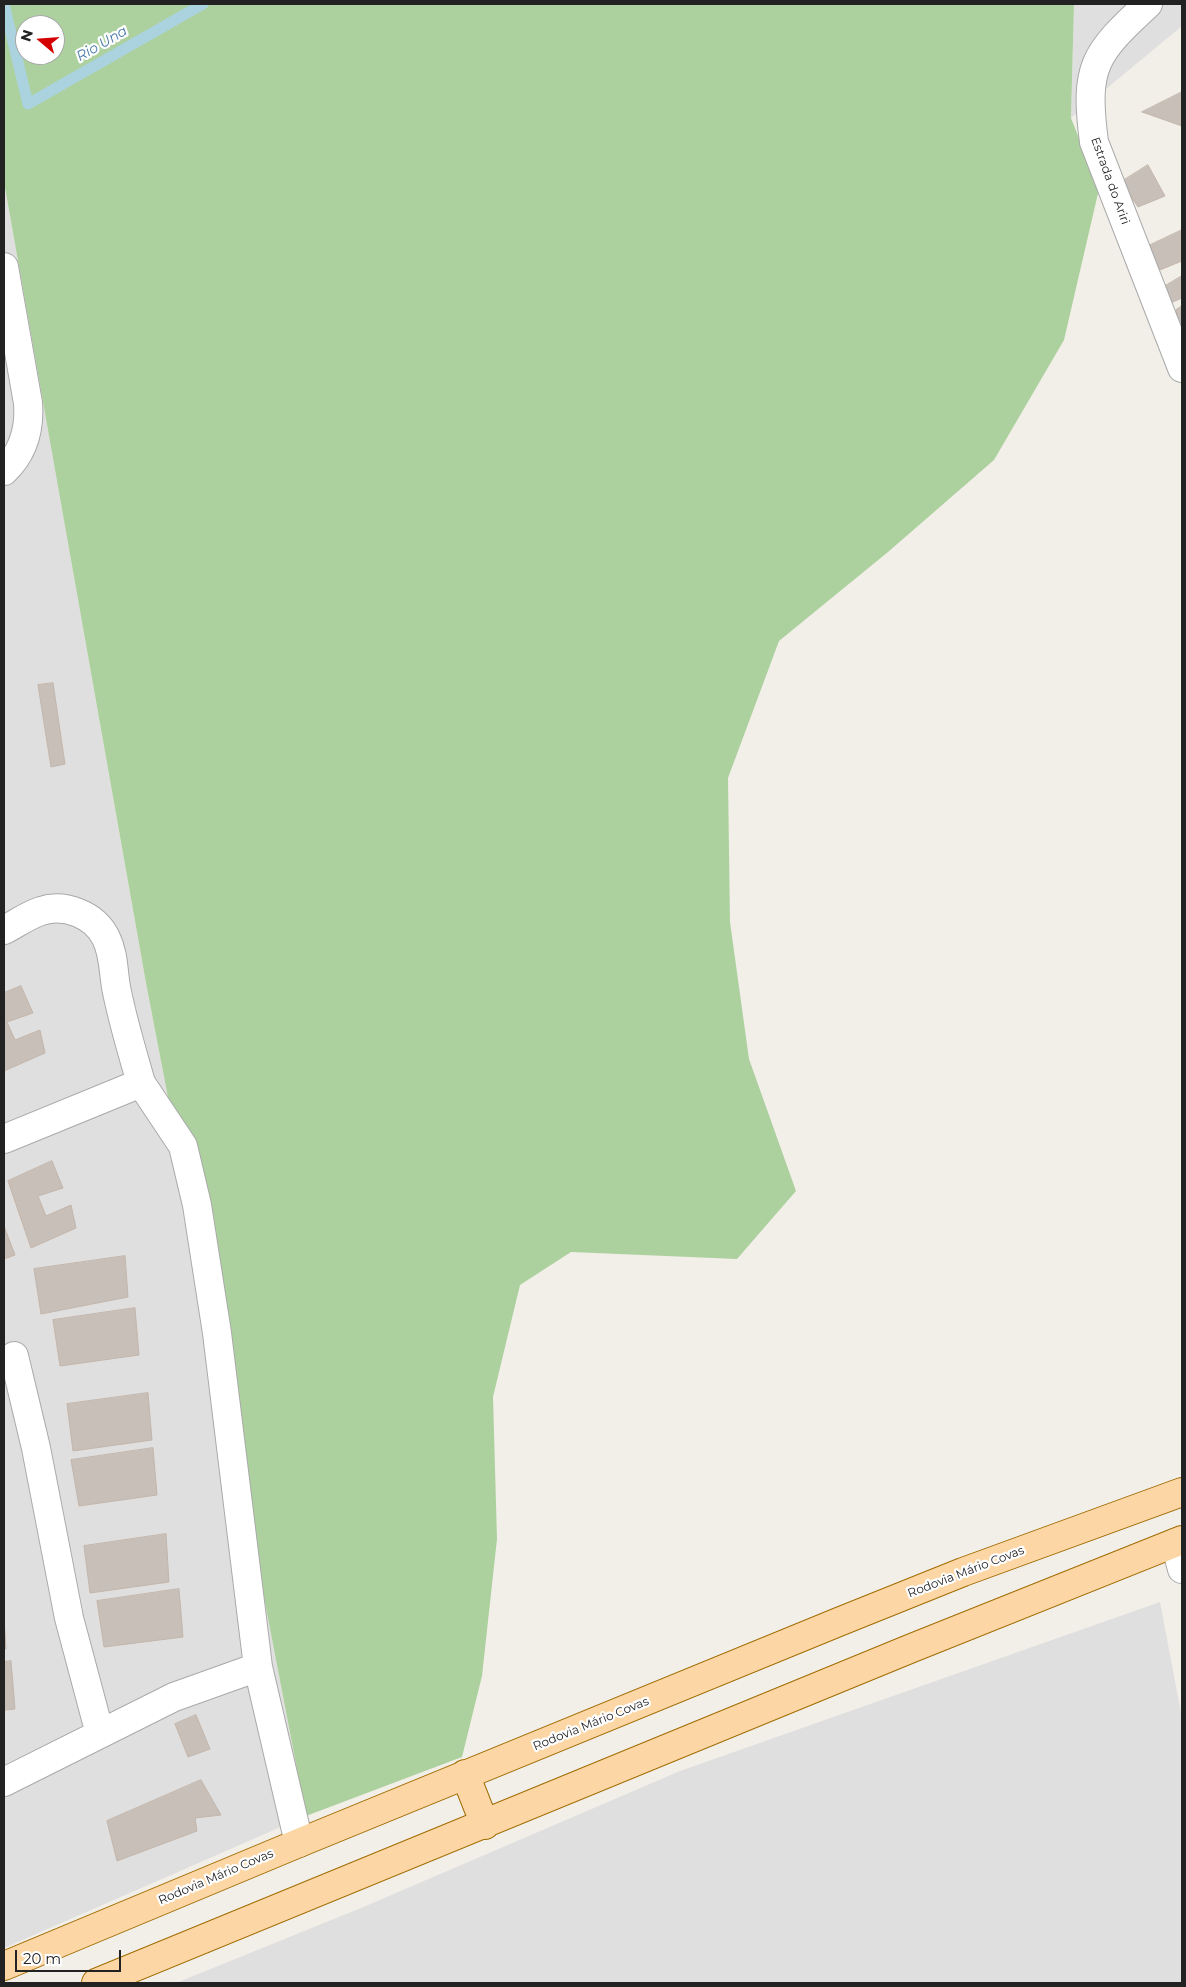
<!DOCTYPE html>
<html>
<head>
<meta charset="utf-8">
<style>
  body { margin:0 }
  #map { position:relative; width:1186px; height:1987px; overflow:hidden; background:#f2efe9; font-family:Montserrat,sans-serif }
  canvas { display:block }
  .frame { position:absolute; inset:0; border:5px solid #222; pointer-events:none }
  .north { position:absolute; left:15px; top:15px; width:50px; height:50px; box-sizing:border-box; background:#fff; border:1px solid #a7a7a7; border-radius:50%; rotate:288deg; font-size:14px; font-weight:700; line-height:20px; text-align:center; color:#222 }
  .north::after { content:''; display:block; margin:auto; width:18px; height:22px; background:#d40000; clip-path:polygon(50% 0,100% 100%,50% 72%,0 100%) }
  .scale { position:absolute; left:15px; top:1950px; width:106px; height:22px; box-sizing:border-box; border:2px solid #222; border-top:0; padding-left:6px; font-size:15px; line-height:18px; white-space:nowrap; color:#222; -webkit-text-stroke:4px #fff; paint-order:stroke }
</style>
</head>
<body>
<div id="map">
<canvas width="1186" height="1987"></canvas>
<div class="frame"></div>
<div class="north">N</div>
<div class="scale">20 m</div>
</div>
<script>
const ctx = document.querySelector('canvas').getContext('2d');
ctx.lineJoin = 'round';
function fillPath(path, color) {
  ctx.fillStyle = color;
  ctx.fill(path, 'evenodd');
}
function trace(path, color, width, dash) {
  ctx.strokeStyle = color;
  ctx.lineWidth = width;
  ctx.lineCap = dash ? 'butt' : 'round';
  ctx.setLineDash(dash || []);
  ctx.stroke(path);
}
function drawText(font, color, halo, rows, align = 'center') {
  ctx.font = font + ' Montserrat,sans-serif';
  ctx.lineWidth = 4.5;
  ctx.setLineDash([]);
  ctx.textBaseline = 'middle';
  ctx.strokeStyle = halo;
  ctx.fillStyle = color;
  for (const [text, x, y, turn = 0] of rows) {
    ctx.save();
    ctx.translate(x, y);
    ctx.rotate((+turn || 0) * Math.PI / 180);
    ctx.textAlign = isNaN(turn) ? turn : align;
    if (halo) ctx.strokeText(text, 0, 0);
    ctx.fillText(text, 0, 0);
    ctx.restore();
  }
}
fillPath(new Path2D(`
  M1074,4H1182V26L1071,118Z
  M4,182L146,983L306,1816L4,1948Z
  M1160,1602L1182,1718V1983H176L361,1908L680,1771Z`), '#e0dfdf');
fillPath(new Path2D(`
  M4,4H1074L1071,118L1099,189L1064,340L994,460L888,552L779,641L728,778L730,922L749,1059L796,1191L737,1259L571,1252L520,1285L493,1397L497,1539L482,1676L462,1757L306,1816L146,983L4,182ZM25,25H55V55H25Z`), '#add19e');
trace(new Path2D(`
  M4,4L28,104L203,4`), '#aad3df', 11);
const building = new Path2D(`
  M1182,92V126L1142,112Z
  M1148,165L1165,196L1138,207L1121,182Z
  M1182,230V261L1155,272L1144,248Z
  M1182,276V298L1168,304L1164,297L1165,286Z
  M1182,306V341L1176,310Z
  M53,683L65,764L51,767L38,685Z
  M21,986L33,1013L7,1022L15,1040L40,1030L45,1053L4,1071V993Z
  M52,1161L63,1188L38,1196L46,1216L71,1205L76,1228L31,1248L8,1181Z
  M4,1226L15,1255L4,1259Z
  M125,1256L128,1297L41,1314L34,1269Z
  M135,1308L139,1355L60,1366L53,1320Z
  M148,1393L152,1440L73,1451L67,1404Z
  M153,1448L157,1495L79,1506L71,1460Z
  M166,1534L169,1582L90,1593L84,1546Z
  M179,1589L183,1637L104,1647L97,1601Z
  M4,1618L6,1649H4Z
  M11,1661L15,1709L4,1710V1662Z
  M196,1715L210,1749L188,1757L175,1724Z
  M201,1780L221,1815L195,1818L197,1831L117,1861L107,1821Z`);
fillPath(building, '#c7bfb8');
trace(building, '#c4b6ab', 1);
const street = new Path2D(`
  M1148,4C1094,54 1084,66 1094,142L1182,368
  M4,267L28,403C30,429 24,452 4,471
  M4,930C16,924 28,915 41,911C65,903 95,915 106,938C114,954 113,970 116,987C122,1019 132,1051 141,1083L4,1139
  M141,1083L183,1146L197,1205L217,1333L258,1667L299,1843
  M14,1356L36,1448L69,1618L100,1734
  M1175,1543L1182,1569
  M4,1782L174,1697L258,1667`);
const primary = new Path2D(`
  M465,1774L485,1825
  M4,1966L299,1843L841,1621L963,1572L1182,1492
  M96,1983L912,1648L1182,1540`);
trace(street, '#a9a9a9', 30);
trace(primary, '#a06b00', 30);
trace(street, '#fff', 28);
trace(primary, '#fcd6a4', 28);
drawText('12px', '#222', '#fff', [
  ["Estrada do Ariri",1110,181,70],
  ["Rodovia Mário Covas",966,1572,-21],
  ["Rodovia Mário Covas",591,1724,-22],
  ["Rodovia Mário Covas",216,1877,-23]
]);
drawText('italic 14px', '#4a7aab', '#fff', [
  ["Rio Una",102,44,-30]
]);
</script>
</body>
</html>
